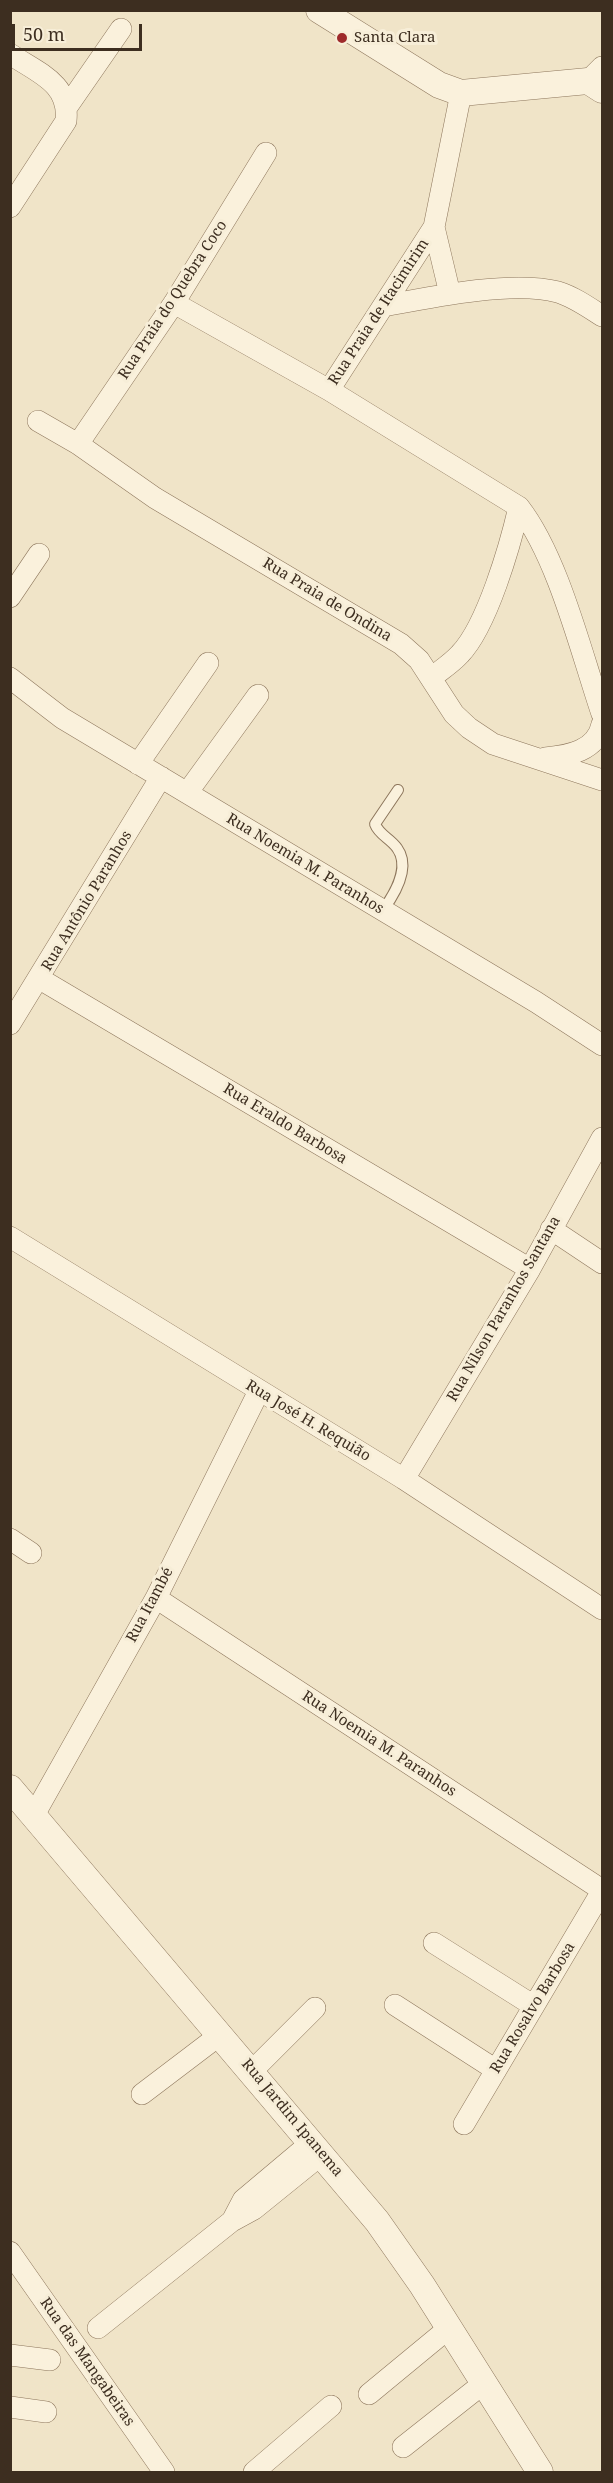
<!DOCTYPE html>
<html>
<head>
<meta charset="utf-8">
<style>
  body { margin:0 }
  #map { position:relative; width:613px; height:2483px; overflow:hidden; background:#f0e4c8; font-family:"Noto Serif",serif }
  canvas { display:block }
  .frame { position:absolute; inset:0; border:12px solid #3d2e20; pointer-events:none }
  .scale { position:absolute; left:12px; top:24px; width:130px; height:27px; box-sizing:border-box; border:3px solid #3d2e20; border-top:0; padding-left:8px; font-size:18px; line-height:21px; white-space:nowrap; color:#3d2e20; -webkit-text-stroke:4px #f7eed8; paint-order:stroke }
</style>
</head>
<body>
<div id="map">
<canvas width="613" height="2483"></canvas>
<div class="frame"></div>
<div class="scale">50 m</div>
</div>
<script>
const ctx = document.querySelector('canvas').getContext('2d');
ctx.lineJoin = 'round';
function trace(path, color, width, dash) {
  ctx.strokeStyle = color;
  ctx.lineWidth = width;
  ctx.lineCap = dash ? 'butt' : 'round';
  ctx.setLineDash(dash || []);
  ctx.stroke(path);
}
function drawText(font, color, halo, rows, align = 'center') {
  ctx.font = font + ' "Noto Serif",serif';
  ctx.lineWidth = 6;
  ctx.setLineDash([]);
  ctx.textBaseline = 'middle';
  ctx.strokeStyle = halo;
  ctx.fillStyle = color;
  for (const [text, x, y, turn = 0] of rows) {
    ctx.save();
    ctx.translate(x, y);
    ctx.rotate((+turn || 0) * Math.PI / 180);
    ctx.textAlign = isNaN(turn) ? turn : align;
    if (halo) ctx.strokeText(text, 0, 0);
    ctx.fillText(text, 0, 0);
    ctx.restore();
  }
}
const service = new Path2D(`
  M383,910C394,895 411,867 397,848C390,838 379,835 375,824L398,790`);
const minor = new Path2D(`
  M10,54C38,73 70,83 66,121L10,207
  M588,81L602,67
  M67,107L121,29
  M434,227L450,294
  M174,303L329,390L519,507C558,557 581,652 602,714
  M384,306C431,297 512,280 558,292C574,297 588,307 602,316
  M329,390L434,227L461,93
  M38,421L78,444L155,498L401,644L419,660L454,714L469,728L493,744L602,780
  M78,444L174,303L266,153
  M10,597L39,554
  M10,678L62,718L536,1002L602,1045
  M431,678C441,670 452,663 460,654C487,626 510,546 519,507
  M545,758C568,756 597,751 602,724
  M138,764L208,663
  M187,793L258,695
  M40,979L530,1269
  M10,1024L161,777
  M551,1229L602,1263
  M10,1237L404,1479L602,1609
  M404,1479L530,1269L602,1138
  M10,1539L31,1553
  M156,1598L602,1890
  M34,1815L156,1598L259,1391
  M434,1943L534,2006
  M395,2005L496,2070
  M252,2071L315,2008
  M142,2094L221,2034
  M464,2124L602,1891
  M232,2221L243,2200L312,2142
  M10,2252L164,2472
  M98,2328L232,2221L254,2209L322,2154
  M10,2355L50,2360
  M369,2394L449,2328
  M10,2407L46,2412
  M403,2447L484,2383
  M254,2472L331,2406`);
const tertiary = new Path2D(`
  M319,10L439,85L461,93L588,81L602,90
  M10,1788L377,2221L422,2285L540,2472`);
trace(service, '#8d765c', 12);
trace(minor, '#8d765c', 22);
trace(tertiary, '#8d765c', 27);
trace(service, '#faf1dc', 10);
trace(minor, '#faf1dc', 21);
trace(tertiary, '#faf1dc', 26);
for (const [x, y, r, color] of [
  [342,38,6,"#9e2a2b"]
]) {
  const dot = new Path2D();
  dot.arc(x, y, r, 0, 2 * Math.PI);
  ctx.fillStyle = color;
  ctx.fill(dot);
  trace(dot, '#f7eed8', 2);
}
drawText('15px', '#3d2e20', '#f7eed8', [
  ["Santa Clara",354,38]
], 'left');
drawText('15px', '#3d2e20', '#f7eed8', [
  ["Rua Praia do Quebra Coco",173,300,-57],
  ["Rua Praia de Itacimirim",379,312,-57],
  ["Rua Praia de Ondina",327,600,31],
  ["Rua Noemia M. Paranhos",305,864,31],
  ["Rua Antônio Paranhos",87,901,-59],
  ["Rua Eraldo Barbosa",285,1124,31],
  ["Rua Nilson Paranhos Santana",504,1309,-60],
  ["Rua José H. Requião",308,1421,31],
  ["Rua Itambé",150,1605,-62],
  ["Rua Noemia M. Paranhos",379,1744,33],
  ["Rua Rosalvo Barbosa",533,2008,-59],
  ["Rua Jardim Ipanema",292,2118,50],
  ["Rua das Mangabeiras",87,2362,55]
]);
</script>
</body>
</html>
